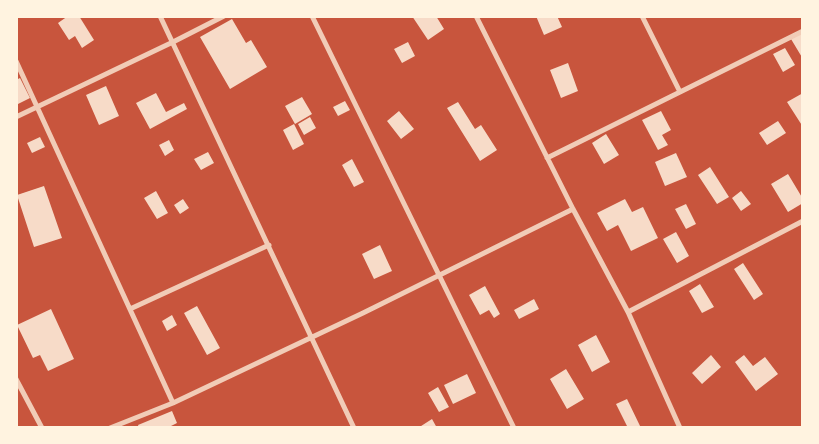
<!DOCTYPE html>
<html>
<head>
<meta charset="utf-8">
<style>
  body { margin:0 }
  #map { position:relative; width:819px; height:444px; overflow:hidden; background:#c8553d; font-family:"Varela Round",sans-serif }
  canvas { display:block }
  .frame { position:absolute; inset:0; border:18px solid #fff3e0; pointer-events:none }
</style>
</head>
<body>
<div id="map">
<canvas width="819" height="444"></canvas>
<div class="frame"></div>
</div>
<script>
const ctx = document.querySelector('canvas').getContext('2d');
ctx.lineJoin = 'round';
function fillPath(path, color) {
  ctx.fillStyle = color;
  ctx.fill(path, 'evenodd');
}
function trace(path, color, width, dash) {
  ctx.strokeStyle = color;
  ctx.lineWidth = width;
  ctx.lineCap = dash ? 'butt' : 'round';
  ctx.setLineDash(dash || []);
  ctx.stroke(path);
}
fillPath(new Path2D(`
  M68,16H79L94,40L82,48L75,36L69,40L58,23Z
  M412,16H436L444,29L428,40Z
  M536,16H557L562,27L544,35Z
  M232,19L246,43L251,40L267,67L230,89L200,37Z
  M803,32V59L791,39Z
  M408,42L415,56L402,63L394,49Z
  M785,48L795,65L783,72L773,54Z
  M568,63L578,91L561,98L550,70Z
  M20,78L30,98L16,105V80Z
  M106,86L119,116L99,125L86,95Z
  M156,93L166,112L184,103L187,109L150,129L136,103Z
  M803,93V127L787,102Z
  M302,97L312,114L295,124L285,106Z
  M345,101L350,110L338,116L333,107Z
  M458,102L475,129L481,125L497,150L480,161L447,108Z
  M399,111L414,129L401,139L387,121Z
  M661,111L671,130L662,135L668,145L658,150L642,120Z
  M310,117L316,128L304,135L298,124Z
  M778,121L786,133L767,145L759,133Z
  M294,124L304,144L293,150L283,130Z
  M606,134L619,155L604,164L592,143Z
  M40,137L45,147L32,153L27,143Z
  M169,140L174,150L165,156L159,145Z
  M208,152L214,163L201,170L194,159Z
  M676,153L687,177L665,186L655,162Z
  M352,159L364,182L354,187L342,165Z
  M710,167L729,197L717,204L698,175Z
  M788,174L803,199V203L788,212L771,184Z
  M44,186L62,238L34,247L17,195Z
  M156,191L168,213L157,219L144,198Z
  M741,191L751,204L741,211L732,198Z
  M183,199L189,208L180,214L174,205Z
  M625,199L632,212L643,207L658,238L631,251L618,225L607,231L597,213Z
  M686,204L696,224L686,229L675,209Z
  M676,232L689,256L677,263L663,239Z
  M380,245L392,271L374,279L362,254Z
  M743,263L763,294L754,300L734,269Z
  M700,284L714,307L702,313L689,291Z
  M485,286L500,314L494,318L489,310L480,315L469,295Z
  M534,299L539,309L519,319L514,310Z
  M197,306L220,348L207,355L184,313Z
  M51,309L74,359L48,371L40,355L33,358L17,325Z
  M172,315L177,325L167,331L162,321Z
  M596,335L610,362L592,372L578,345Z
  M711,355L721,367L702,384L692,373Z
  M744,355L753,366L765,357L778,374L756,391L735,362Z
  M566,369L584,399L567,409L550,379Z
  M467,374L476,393L453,404L444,385Z
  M438,387L449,407L439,412L428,393Z
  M627,399L641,428H628L616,404Z
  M172,411L177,423L167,428H139L138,425Z
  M432,419L437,428H418Z`), '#f7dbc8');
trace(new Path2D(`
  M160,16L354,428
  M312,16L514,428
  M476,16L573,209L628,312L680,428
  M642,16L680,92
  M16,61L173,403
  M16,117L173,42L224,16
  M547,158L803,31
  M130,309L269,245
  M628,312L803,221
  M16,379L42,428
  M110,428L173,403L363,313L573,209`), '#f1ccb7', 5);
</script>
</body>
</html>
